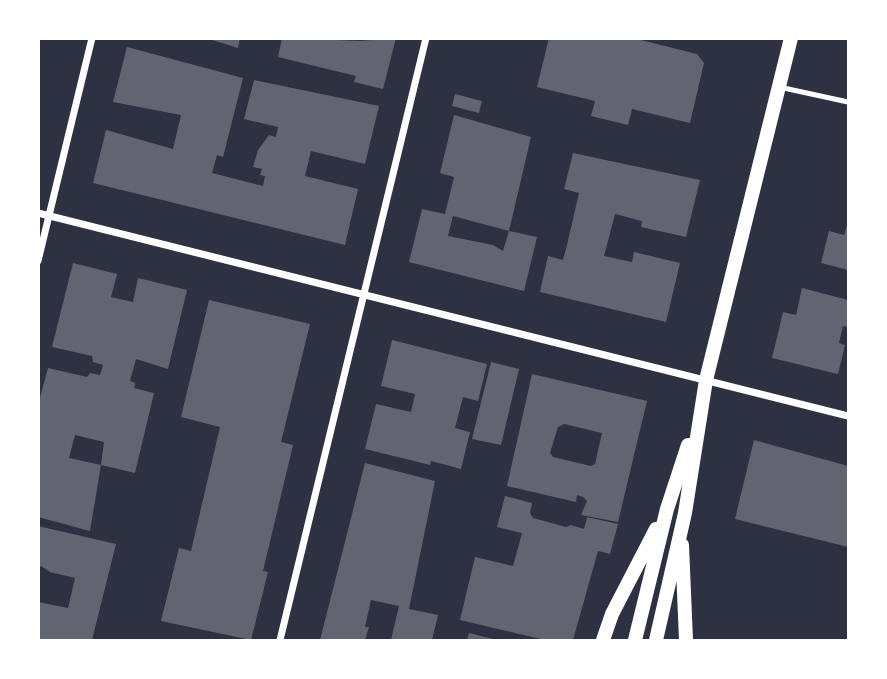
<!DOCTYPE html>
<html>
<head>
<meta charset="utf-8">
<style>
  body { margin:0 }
  #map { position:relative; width:887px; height:679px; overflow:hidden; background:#2d3142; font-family:Overpass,sans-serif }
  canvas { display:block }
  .frame { position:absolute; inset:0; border:40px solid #fff; pointer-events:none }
</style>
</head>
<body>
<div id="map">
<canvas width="887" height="679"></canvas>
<div class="frame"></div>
</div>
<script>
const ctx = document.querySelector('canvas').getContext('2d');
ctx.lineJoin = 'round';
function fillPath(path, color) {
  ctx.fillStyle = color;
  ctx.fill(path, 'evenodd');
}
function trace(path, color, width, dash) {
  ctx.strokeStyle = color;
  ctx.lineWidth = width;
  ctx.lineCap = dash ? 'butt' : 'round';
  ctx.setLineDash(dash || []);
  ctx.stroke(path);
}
fillPath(new Path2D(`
  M206,38H240L238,48Z
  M282,38L360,41L396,38L383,89L354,82L356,76L278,57Z
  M549,38H633L697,54L704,63L690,123L632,109L628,125L591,116L595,101L537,87Z
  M127,47L243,78L223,157L217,155L212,173L263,186L265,176L260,175L262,169L253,167L258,150L269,135L276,137L278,127L244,119L254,80L379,106L365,164L311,151L305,176L358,189L345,245L93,183L106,130L173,149L181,115L113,102Z
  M455,94L482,101L479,113L452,106Z
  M454,115L531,137L509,231L453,216L448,236L493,245L503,251L509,231L537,237L524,291L409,262L422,209L445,214L454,177L440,173Z
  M573,153L700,180L686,237L641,227L642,221L615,214L604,256L632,262L634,252L680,263L666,322L540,292L548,256L563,260L567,245L579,193L564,189Z
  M848,222V270L821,263L829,231L844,235Z
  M73,263L117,274L111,297L133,302L138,278L187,290L168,369L136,359L130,381L135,383L134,388L154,393L135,473L101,465L90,531L38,517V405L48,368L87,377L90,373L100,375L103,365L93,362L92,356L52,347ZM75,435L104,442L101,465L69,458Z
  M802,288L848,300V327L843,326L839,343L845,345L838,374L772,358L783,312L796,315Z
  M209,300L310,324L281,442L293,445L263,571L268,572L251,640L161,621L179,548L191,551L220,427L181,417Z
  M392,340L487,364L478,401L463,397L455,428L470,432L461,469L431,461L430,465L365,449L376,404L411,412L415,394L381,386Z
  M491,362L519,369L501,445L472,439Z
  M532,374L647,401L618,522L581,515L587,501L583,497L577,495L576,502L507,486ZM564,424L602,433L595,464L591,466L553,457L550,453L558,427Z
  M754,440L848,466V547L735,519Z
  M365,463L435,481L409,609L438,615L432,640H391L399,606L371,600L365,627H369L365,640H320Z
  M505,496L532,503L530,513L533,518L566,527L571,525L584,529L587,517L618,524L610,554L598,551L573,640H545L460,620L475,557L513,566L522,533L497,527Z
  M38,526L116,544L92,640H38V602L68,608L75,578L50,572L41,566L38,570Z
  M469,633L497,640H467Z`), '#626471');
trace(new Path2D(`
  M779,87L848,102`), '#fff', 5);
trace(new Path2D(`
  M38,213L848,416
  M38,261L92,38
  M280,640L426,38`), '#fff', 7);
trace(new Path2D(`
  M682,545L686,640
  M603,640L612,614L656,529
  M635,640L667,509L688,445
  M656,640L685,513L706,380L791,38`), '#fff', 14);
</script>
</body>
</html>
